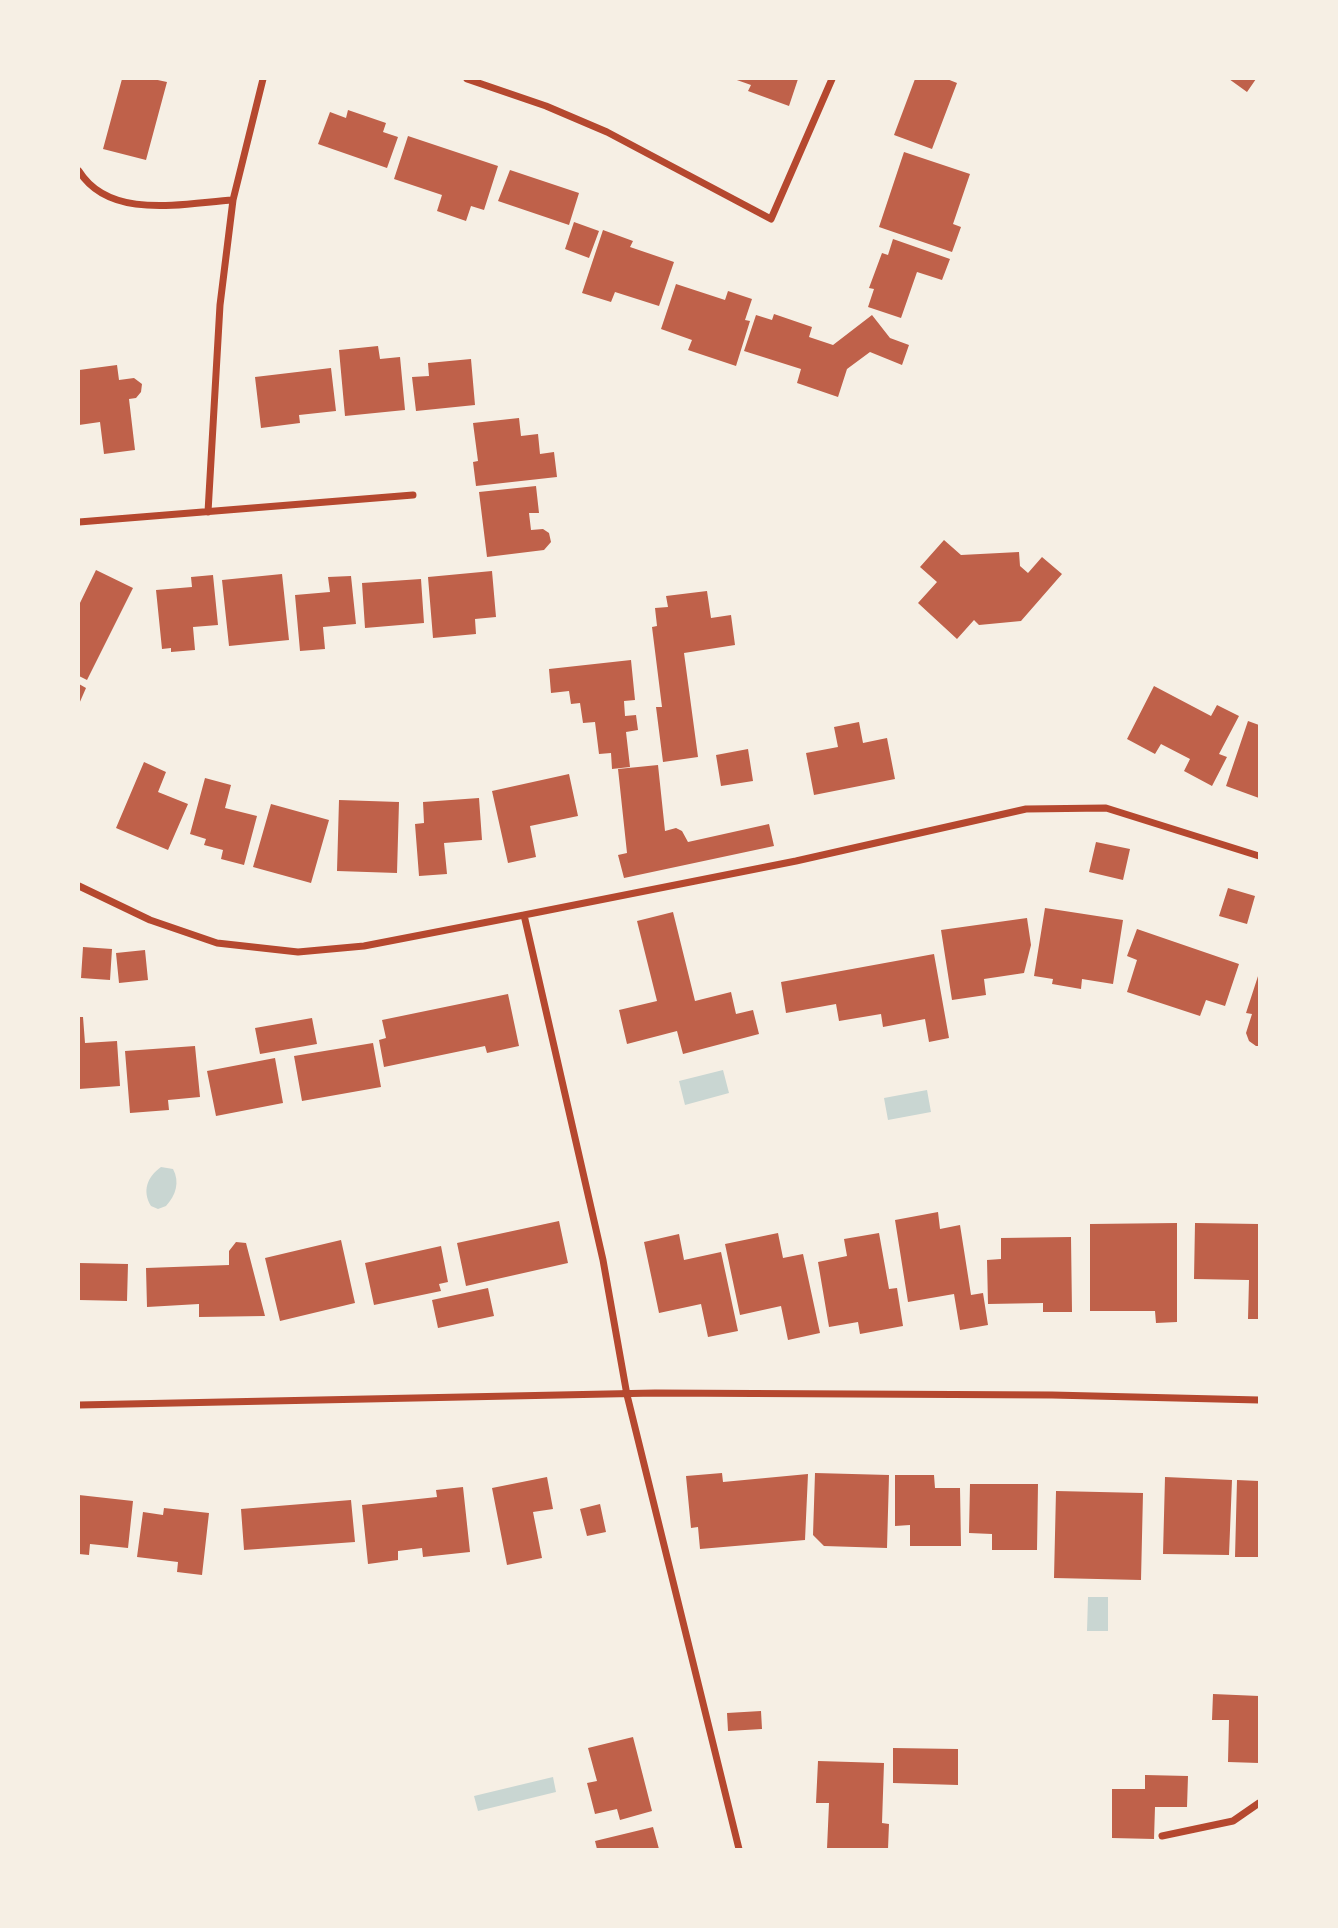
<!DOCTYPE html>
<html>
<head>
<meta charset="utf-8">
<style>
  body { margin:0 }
  #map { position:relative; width:1338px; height:1928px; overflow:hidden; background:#f6efe4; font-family:Lato,sans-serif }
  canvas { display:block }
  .frame { position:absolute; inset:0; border:80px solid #f6efe4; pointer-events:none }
</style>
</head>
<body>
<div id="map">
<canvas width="1338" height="1928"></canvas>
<div class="frame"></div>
</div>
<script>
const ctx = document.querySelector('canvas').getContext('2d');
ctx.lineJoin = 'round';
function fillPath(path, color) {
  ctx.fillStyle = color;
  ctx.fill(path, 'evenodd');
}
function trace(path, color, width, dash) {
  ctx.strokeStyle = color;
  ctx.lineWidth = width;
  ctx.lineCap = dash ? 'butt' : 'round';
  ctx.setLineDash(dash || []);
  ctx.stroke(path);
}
fillPath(new Path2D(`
  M723,1070L729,1093L685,1105L679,1081Z
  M927,1090L931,1112L888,1120L884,1098Z
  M161,1167L173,1169C180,1182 176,1195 166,1206L158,1209L151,1206C142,1191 147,1177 161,1167Z
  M1088,1597H1108V1631H1087Z
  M553,1777L556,1792L478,1811L474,1796Z`), '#c9d6d2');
fillPath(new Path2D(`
  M122,79H153L167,82L146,160L103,149Z
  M734,79H798L789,106L748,91L751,85Z
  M915,79H947L957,83L932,149L894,135Z
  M1229,79H1256L1247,92Z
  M348,110L386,123L383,132L398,137L387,168L318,144L330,112L346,118Z
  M408,136L498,166L484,210L471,206L466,221L437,211L442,195L394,179Z
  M904,152L970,174L953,224L961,227L952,252L879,227Z
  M510,170L579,193L569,225L498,201Z
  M574,222L599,231L589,258L565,249Z
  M603,230L633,241L630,247L674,262L659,306L615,292L611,302L582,293Z
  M893,239L950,259L942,280L917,272L901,318L868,307L874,289L869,288L882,253L888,255Z
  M676,284L725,300L728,291L752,299L745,320L750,321L736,366L688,350L692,340L661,329Z
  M774,314L812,327L809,337L833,345L872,315L890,338L909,345L902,365L870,352L847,369L838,397L797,383L801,369L744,351L756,315L772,320Z
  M378,346L380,359L400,357L405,410L345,416L339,350Z
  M471,359L475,405L416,411L412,377L429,376L428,363Z
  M117,365L119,380L134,378L142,384L141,392L136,398L129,399L135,450L104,454L100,422L79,425V370Z
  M331,368L336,411L299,415L300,423L261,428L255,377Z
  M519,418L521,436L538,434L540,454L554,452L557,477L476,486L473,462L478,461L473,423Z
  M536,486L539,513H529L531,530L543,529L549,533L551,542L544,550L487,557L479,492Z
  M944,540L961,555L1019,552L1020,566L1028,573L1042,557L1062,574L1021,621L979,625L974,620L957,639L918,603L937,582L920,567Z
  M96,570L133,588L87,680L79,676V605Z
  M492,571L496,617L475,619L476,634L433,638L428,577Z
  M282,574L289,640L229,646L222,580Z
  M213,575L218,625L193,627L195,650L171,652V648L162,649L156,590L192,587L191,577Z
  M351,576L356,624L323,627L325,649L300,651L295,595L330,592L328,577Z
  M421,579L424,623L365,628L362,583Z
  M707,591L711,618L731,615L735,645L684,653L698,757L663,762L656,707H662L652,627L657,626L655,608L668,607L666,596Z
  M631,660L635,700L624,701L625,716L636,715L638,730L626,732L630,767L612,769L611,753L599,754L595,722L583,723L580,703L571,704L569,691L551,693L549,669Z
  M79,684L86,688L79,704Z
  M1154,686L1211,716L1217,705L1239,716L1219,754L1227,757L1212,786L1184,771L1190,759L1161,744L1155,754L1127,739Z
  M1248,721L1259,725V798L1226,786Z
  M859,722L863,743L887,738L895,779L814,795L806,753L838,747L834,727Z
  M748,749L753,781L721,786L716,755Z
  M144,762L166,772L158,792L188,804L168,850L116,828Z
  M658,765L665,831L676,828L682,831L688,842L769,824L774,846L624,878L618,855L627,853L618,769Z
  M569,774L578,816L530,826L536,857L508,863L492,791Z
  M205,778L231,785L225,808L257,816L244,865L221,859L223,850L204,845L206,839L190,834Z
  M479,798L482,840L444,843L447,874L419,876L415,824L424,823L423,802Z
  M339,800L399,802L397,873L337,871Z
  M271,804L329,820L311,883L253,867Z
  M1096,842L1130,849L1123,880L1089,872Z
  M1228,888L1255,896L1247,924L1219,916Z
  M1045,908L1123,920L1113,984L1082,979L1081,989L1052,984L1053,979L1034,976Z
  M673,912L695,1001L731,992L736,1014L753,1010L759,1034L683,1054L677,1031L627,1044L619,1010L657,1001L637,921Z
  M1027,918L1031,945L1024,973L984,979L986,995L952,1000L941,930Z
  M1137,929L1239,964L1225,1006L1206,1000L1200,1016L1127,992L1137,960L1127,956Z
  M83,947L112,949L110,980L81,978Z
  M145,950L148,980L119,983L116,953Z
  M934,954L949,1038L929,1042L925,1019L883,1027L881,1014L839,1021L836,1004L786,1013L781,982Z
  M1259,973V1046H1256L1249,1041L1246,1033L1252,1014L1246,1013Z
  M508,994L519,1046L487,1053L485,1046L384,1067L379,1040L386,1038L382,1020Z
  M79,1017H83L85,1043L117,1041L120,1086L79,1089Z
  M312,1018L317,1044L260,1054L255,1028Z
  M373,1043L381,1087L302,1101L294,1056Z
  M195,1046L200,1097L168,1100L169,1110L130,1113L125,1051Z
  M275,1058L283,1103L216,1116L207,1071Z
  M938,1212L940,1229L960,1225L971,1295L983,1293L988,1325L960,1330L954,1294L908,1302L895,1220Z
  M559,1221L568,1263L466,1286L457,1243Z
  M1177,1223V1322L1156,1323L1155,1311H1090V1224Z
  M1195,1223L1259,1224V1319H1248L1249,1280L1194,1279Z
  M778,1233L783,1258L803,1254L820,1333L788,1340L781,1306L740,1315L725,1244Z
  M879,1233L889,1289L897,1288L903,1326L860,1334L858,1322L829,1327L818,1262L847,1256L844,1239Z
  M679,1234L684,1260L721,1252L738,1331L708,1337L701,1304L659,1313L644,1242Z
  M1071,1237L1072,1312H1043V1303L988,1304L987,1260L1001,1259V1238Z
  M341,1240L355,1303L280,1321L265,1258Z
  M236,1242L246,1243L265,1316L199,1317V1304L147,1307L146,1268L229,1265V1251Z
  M441,1246L448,1282L439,1284L441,1291L374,1305L365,1263Z
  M79,1263L128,1264L127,1301L79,1300Z
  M488,1288L494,1316L438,1328L432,1300Z
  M722,1473L723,1482L808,1474L805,1540L700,1549L698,1527L691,1528L686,1476Z
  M815,1473L889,1475L887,1548L824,1546L813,1535Z
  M895,1475H934L935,1488H960L961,1546H910V1525L895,1526Z
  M547,1477L553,1509L533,1512L542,1558L507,1565L492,1488Z
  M1165,1477L1232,1480L1229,1555L1163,1554Z
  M1237,1480L1259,1481V1557H1235Z
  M970,1484H1038L1037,1550H992V1534L969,1533Z
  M463,1487L470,1552L423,1557L422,1548L398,1551V1560L368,1564L362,1505L437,1497L436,1490Z
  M1056,1491L1143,1493L1141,1580L1054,1578Z
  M79,1495L133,1501L128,1548L90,1544L89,1555L79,1554Z
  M351,1500L355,1542L244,1550L241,1509Z
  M600,1504L606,1532L587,1536L580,1509Z
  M164,1508L209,1513L202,1575L177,1572L178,1562L137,1557L143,1512L163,1515Z
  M1213,1694L1259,1696V1763L1228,1762L1229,1720H1212Z
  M761,1711L762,1729L728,1731L727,1713Z
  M633,1737L652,1811L620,1820L617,1809L595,1814L587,1783L597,1781L588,1748Z
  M893,1748L958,1749V1785L893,1783Z
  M818,1761L884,1763L882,1823L889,1824L888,1849H827L829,1803H816Z
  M1145,1775L1188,1776L1187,1807H1155L1154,1839L1112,1838V1789H1145Z
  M653,1827L659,1849H597L595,1841Z`), '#bf614a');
trace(new Path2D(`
  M467,79L546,106L607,132L771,219L832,79
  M79,171C110,221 185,203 233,200
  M208,512L220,305L233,200L263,79
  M79,522L413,495
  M79,886L150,920L217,943L298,952L364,946L524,915L796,861L1026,809L1106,808L1259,856
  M524,915L603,1260L627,1395L739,1849
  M79,1405L655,1393L1052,1395L1259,1400
  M1162,1836L1233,1821L1259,1803`), '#b5482f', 7);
</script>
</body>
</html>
